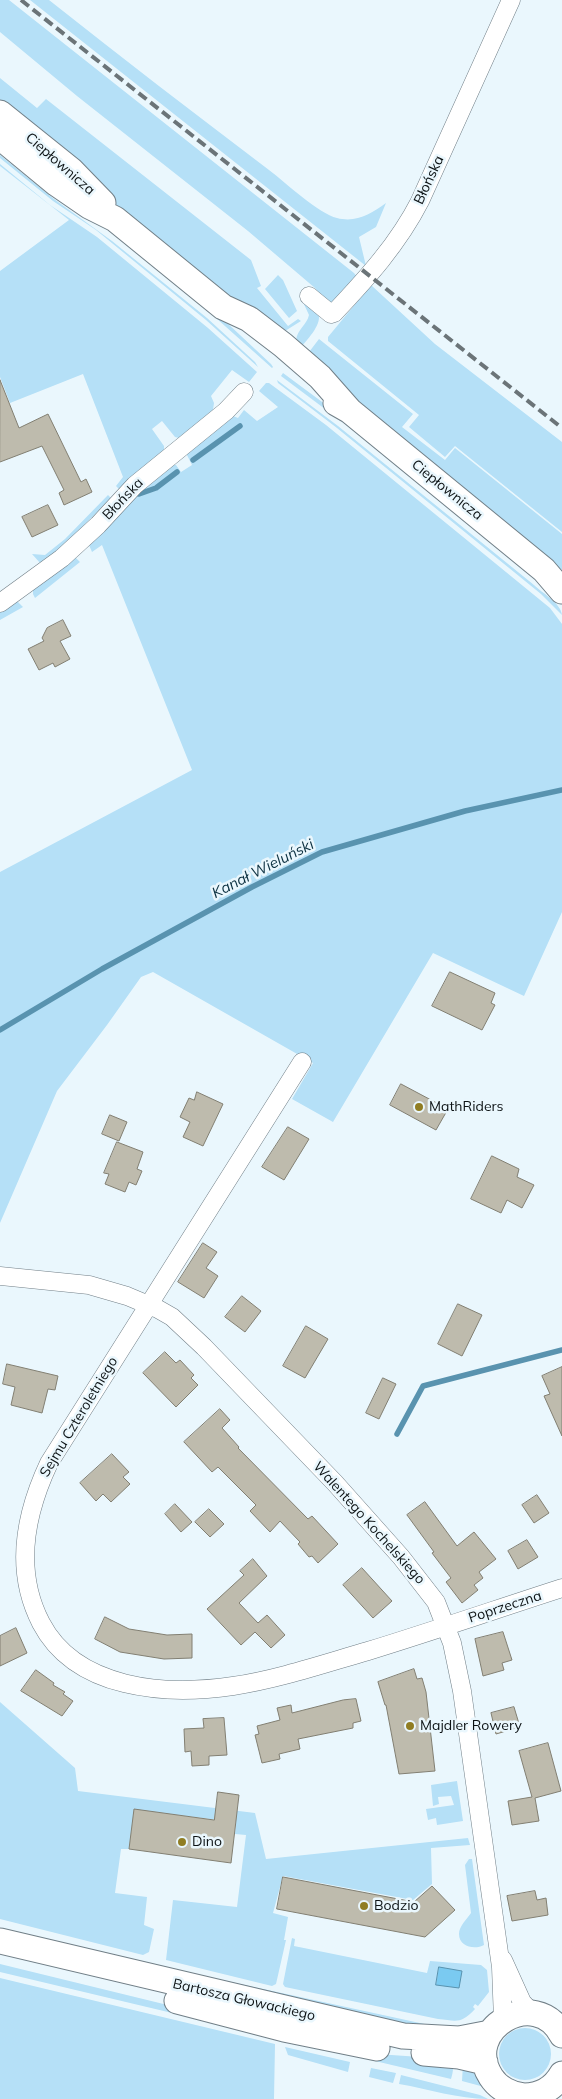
<!DOCTYPE html>
<html>
<head>
<meta charset="utf-8">
<style>
  body { margin:0 }
  canvas { display:block; background:#eaf7fd }
</style>
</head>
<body>
<canvas width="562" height="2099"></canvas>
<script>
const ctx = document.querySelector('canvas').getContext('2d');
ctx.lineJoin = 'round';
function fillPath(path, color) {
  ctx.fillStyle = color;
  ctx.fill(path, 'evenodd');
}
function trace(path, color, width, dash) {
  ctx.strokeStyle = color;
  ctx.lineWidth = width;
  ctx.lineCap = dash ? 'butt' : 'round';
  ctx.setLineDash(dash || []);
  ctx.stroke(path);
}
function drawText(font, color, halo, rows, align = 'center') {
  ctx.font = font + ' Mulish,sans-serif';
  ctx.lineWidth = 5;
  ctx.setLineDash([]);
  ctx.textBaseline = 'middle';
  ctx.strokeStyle = halo;
  ctx.fillStyle = color;
  for (const [text, x, y, turn = 0] of rows) {
    ctx.save();
    ctx.translate(x, y);
    ctx.rotate((+turn || 0) * Math.PI / 180);
    ctx.textAlign = isNaN(turn) ? turn : align;
    if (halo) ctx.strokeText(text, 0, 0);
    ctx.fillText(text, 0, 0);
    ctx.restore();
  }
}
fillPath(new Path2D(`
  M0,0H9L354,273L357,277L335,305L324,301L315,288L248,231L77,96L0,32Z
  M30,0H49C121,57 195,114 269,170C285,182 319,214 337,218C356,223 371,214 386,203L376,227L359,237L366,266Z
  M0,78L37,108L46,99L251,260L261,286L257,288L288,326L298,319L301,321L285,331L276,333L118,207L0,105Z
  M0,155L54,199L112,241L207,318L255,362L258,367L206,320L96,230L53,201L0,158Z
  M0,164L50,205L97,237L208,328L257,372L249,382L232,370L211,396L214,403L213,410L179,438L175,437L162,421L152,429L164,446V450L119,489L116,486L123,477L83,374L10,403L0,377V271L69,220L0,166Z
  M100,220L225,321L271,364L273,367L272,368L216,318L98,222Z
  M278,275L283,280L297,311L289,318L265,289Z
  M371,285L435,344L562,442V532L455,446L445,457L409,427L419,415L328,341V337Z
  M302,300C307,304 315,308 318,313C323,323 308,339 302,346L296,341C297,329 307,325 309,315Z
  M319,339L413,414L402,427L445,460L455,448L562,534V570L384,426L306,356Z
  M283,373L337,413L485,534L548,590L345,424L281,376Z
  M277,380L338,426L534,585C542,593 561,603 562,615L541,594L337,428L278,383Z
  M266,383H269L326,425L550,608L562,624V912L524,996L433,953L333,1122L292,1099L313,1063L153,972L141,977L107,1025L57,1091L0,1223V872L192,770L102,545L92,552L89,545L137,495L172,465H176L181,472L192,465L186,453L230,418L233,416L238,418L244,410L257,421L278,407L259,391Z
  M108,495L111,498C88,521 66,544 41,564L32,554L45,555L65,539Z
  M75,557L80,562L35,598L33,594V590Z
  M17,601L23,607L0,620V612Z
  M0,1702L75,1768L78,1791L255,1813L266,1859L468,1838L470,1845L431,1848L432,1884L413,1900L283,1876L273,1913L288,1917L284,1940H286L276,1984L272,1986L166,1960L173,1900L237,1907L246,1835L235,1834L236,1822L134,1810L129,1849H121L115,1893L147,1897L144,1925L154,1929L149,1952L143,1955L0,1919Z
  M457,1781L463,1821L437,1825L436,1818L428,1820L426,1809L454,1805L451,1796L438,1797L439,1804L433,1806L431,1785Z
  M469,1859H472L484,1945C475,1950 459,1947 459,1934C459,1926 467,1919 471,1913L465,1865Z
  M292,1938L295,1939L294,1946L427,1973L430,1961L481,1965L487,1970L489,1992L478,2006L475,2004L473,2007L475,2009C461,2024 457,2021 438,2019L285,1987L283,1984Z
  M0,1964L278,2032L277,2038L0,1972Z
  M171,1969L429,2025L442,2033Z
  M0,1978L275,2044L274,2099H0Z
  M499 2054a26 26 0 1 1 52 0a26 26 0 1 1-52 0Z
  M285,2047L350,2062L348,2072L288,2055Z
  M377,2054L449,2059C455,2064 453,2072 451,2079L375,2061Z
  M463,2064L473,2067L488,2088L462,2081Z
  M371,2068L396,2073L393,2083L369,2077Z
  M401,2075L480,2095L488,2099C458,2099 429,2089 399,2084Z`), '#b5e0f7');
const water = new Path2D(`
  M439,1967L462,1971L459,1988L436,1985Z`);
fillPath(water, '#7acaf1');
trace(water, '#5993af', 1);
trace(new Path2D(`
  M193,460L240,426
  M139,494L156,488L177,472
  M0,1030L102,969L252,887L322,852L465,811L562,790
  M397,1434L423,1386L562,1350`), '#5993af', 5.5);
const building = new Path2D(`
  M0,380L19,428L48,414L81,482L86,479L92,492L64,505L59,493L64,490L42,446L0,462Z
  M48,505L58,525L32,537L22,517Z
  M63,620L71,636L60,641L70,659L55,667L53,663L39,670L28,649L44,641L42,638L47,628Z
  M450,972L495,993L491,1003L495,1005L482,1030L432,1006Z
  M401,1084L448,1109L436,1130L390,1105Z
  M197,1092L223,1104L203,1146L183,1137L190,1122L180,1117L189,1098L194,1100Z
  M110,1115L127,1122L119,1141L102,1134Z
  M288,1127L309,1139L284,1180L262,1167Z
  M117,1142L143,1152L137,1169L142,1171L136,1185L129,1182L125,1192L105,1184L109,1174L104,1173Z
  M492,1156L519,1169L517,1177L534,1185L522,1208L507,1200L501,1213L471,1199Z
  M203,1243L217,1252L206,1268L218,1276L204,1298L178,1282Z
  M242,1296L261,1311L245,1332L225,1317Z
  M458,1304L482,1315L462,1356L438,1344Z
  M306,1326L328,1339L305,1378L283,1366Z
  M165,1352L176,1363L180,1360L194,1375L191,1378L198,1385L176,1407L143,1373Z
  M7,1364L58,1376L55,1390L48,1389L42,1413L11,1405L15,1387L3,1384Z
  M562,1367V1436L544,1396L550,1394L542,1376Z
  M383,1378L396,1384L379,1419L366,1413Z
  M220,1409L230,1420L222,1428L239,1447L238,1448L308,1519L312,1516L338,1544L318,1563L312,1556L309,1557L298,1544L300,1542L280,1521L270,1532L250,1511L256,1505L218,1467L212,1472L184,1442Z
  M112,1454L129,1472L123,1477L130,1484L111,1502L103,1494L96,1501L80,1483Z
  M537,1495L549,1513L534,1523L522,1505Z
  M425,1502L457,1546L474,1532L496,1559L479,1572L483,1578L474,1585L478,1590L462,1603L446,1582L451,1578L432,1553L434,1552L407,1515Z
  M175,1504L192,1522L181,1532L165,1514Z
  M209,1509L224,1524L210,1537L195,1522Z
  M527,1540L538,1557L518,1569L508,1551Z
  M253,1559L267,1576L239,1603L258,1623L267,1615L285,1635L271,1648L255,1632L241,1645L207,1609L244,1575L240,1571Z
  M362,1568L392,1601L373,1618L343,1585Z
  M105,1617L129,1629L167,1635L192,1634V1658L164,1659L120,1652L95,1639Z
  M16,1628L27,1653L0,1666V1636Z
  M503,1632L512,1660L502,1663L504,1670L483,1676L475,1639Z
  M414,1669L417,1679L422,1678L426,1692L435,1771L399,1774L386,1705H385L378,1682Z
  M36,1670L54,1683L53,1685L65,1692L63,1694L73,1701L62,1716L21,1691Z
  M356,1699L361,1721L353,1723V1728L298,1739L300,1749L279,1754L280,1759L262,1763L255,1735L259,1734L257,1726L280,1720L277,1708L291,1705L292,1713L343,1700Z
  M514,1707L520,1727L496,1734L491,1713Z
  M224,1718L227,1755L209,1756V1765L192,1766L191,1751L185,1752L184,1729L204,1728L203,1719Z
  M548,1743L561,1791L535,1798L539,1821L512,1825L508,1801L532,1797L519,1751Z
  M218,1792L239,1795L231,1863L129,1849L134,1809L214,1820Z
  M283,1877L414,1902L432,1886L455,1910L425,1937L277,1909Z
  M535,1891L537,1900L546,1898L548,1915L512,1921L507,1896Z`);
fillPath(building, '#bebbad');
trace(building, '#827f72', 1);
const street = new Path2D(`
  M309,296L331,314L334,313C367,278 398,244 420,201L511,0
  M0,603L62,558L98,525L135,485L226,411L244,392
  M302,1062L49,1463C25,1514 14,1571 41,1623C76,1690 166,1696 233,1686C279,1679 323,1664 368,1651C433,1631 497,1609 562,1588
  M0,1276L89,1285L127,1296L158,1309L172,1317L204,1347L335,1483L401,1557L436,1602L452,1643L462,1691L501,1967L503,2020
  M503,1960L522,2002L532,2013`);
const secondary = new Path2D(`
  M0,113L71,170L103,203
  M0,137L57,184L89,206L115,219L223,307L249,319L283,345L320,377L350,411
  M336,403L350,411L544,570L562,591
  M0,1941L403,2036L459,2039L490,2033
  M177,2001L284,2029L377,2048
  M562,2035C536,1985 460,2029 491,2077C498,2088 511,2095 524,2096C540,2096 554,2088 562,2074
  M424,2053L459,2056L485,2062`);
trace(street, '#717f87', 19);
trace(secondary, '#717f87', 27);
trace(street, '#fff', 18);
trace(secondary, '#fff', 25);
trace(new Path2D(`
  M21,0L562,428`), '#6b7478', 4, [10, 5]);
for (const [x, y, r, color] of [
  [419,1107,5,"#907d23"],
  [410,1726,5,"#907d23"],
  [182,1842,5,"#907d23"],
  [364,1906,5,"#907d23"]
]) {
  const dot = new Path2D();
  dot.arc(x, y, r, 0, 2 * Math.PI);
  ctx.fillStyle = color;
  ctx.fill(dot);
  trace(dot, '#eaf7fd', 2);
}
drawText('14px', '#0c1214', '#eaf7fd', [
  ["Ciepłownicza",60,164,41],
  ["Błońska",429,180,-65],
  ["Ciepłownicza",447,490,39],
  ["Błońska",123,499,-46],
  ["Sejmu Czteroletniego",79,1417,-59],
  ["Walentego Kochelskiego",369,1523,48],
  ["Poprzeczna",505,1607,-18],
  ["Bartosza Głowackiego",244,2000,13]
]);
drawText('14px', '#0c1214', '#eaf7fd', [
  ["MathRiders",429,1107],
  ["Majdler Rowery",420,1726],
  ["Dino",192,1842],
  ["Bodzio",374,1906]
], 'left');
drawText('italic 15px', '#0b3040', '#eaf7fd', [
  ["Kanał Wieluński",263,869,-27]
]);
</script>
</body>
</html>
